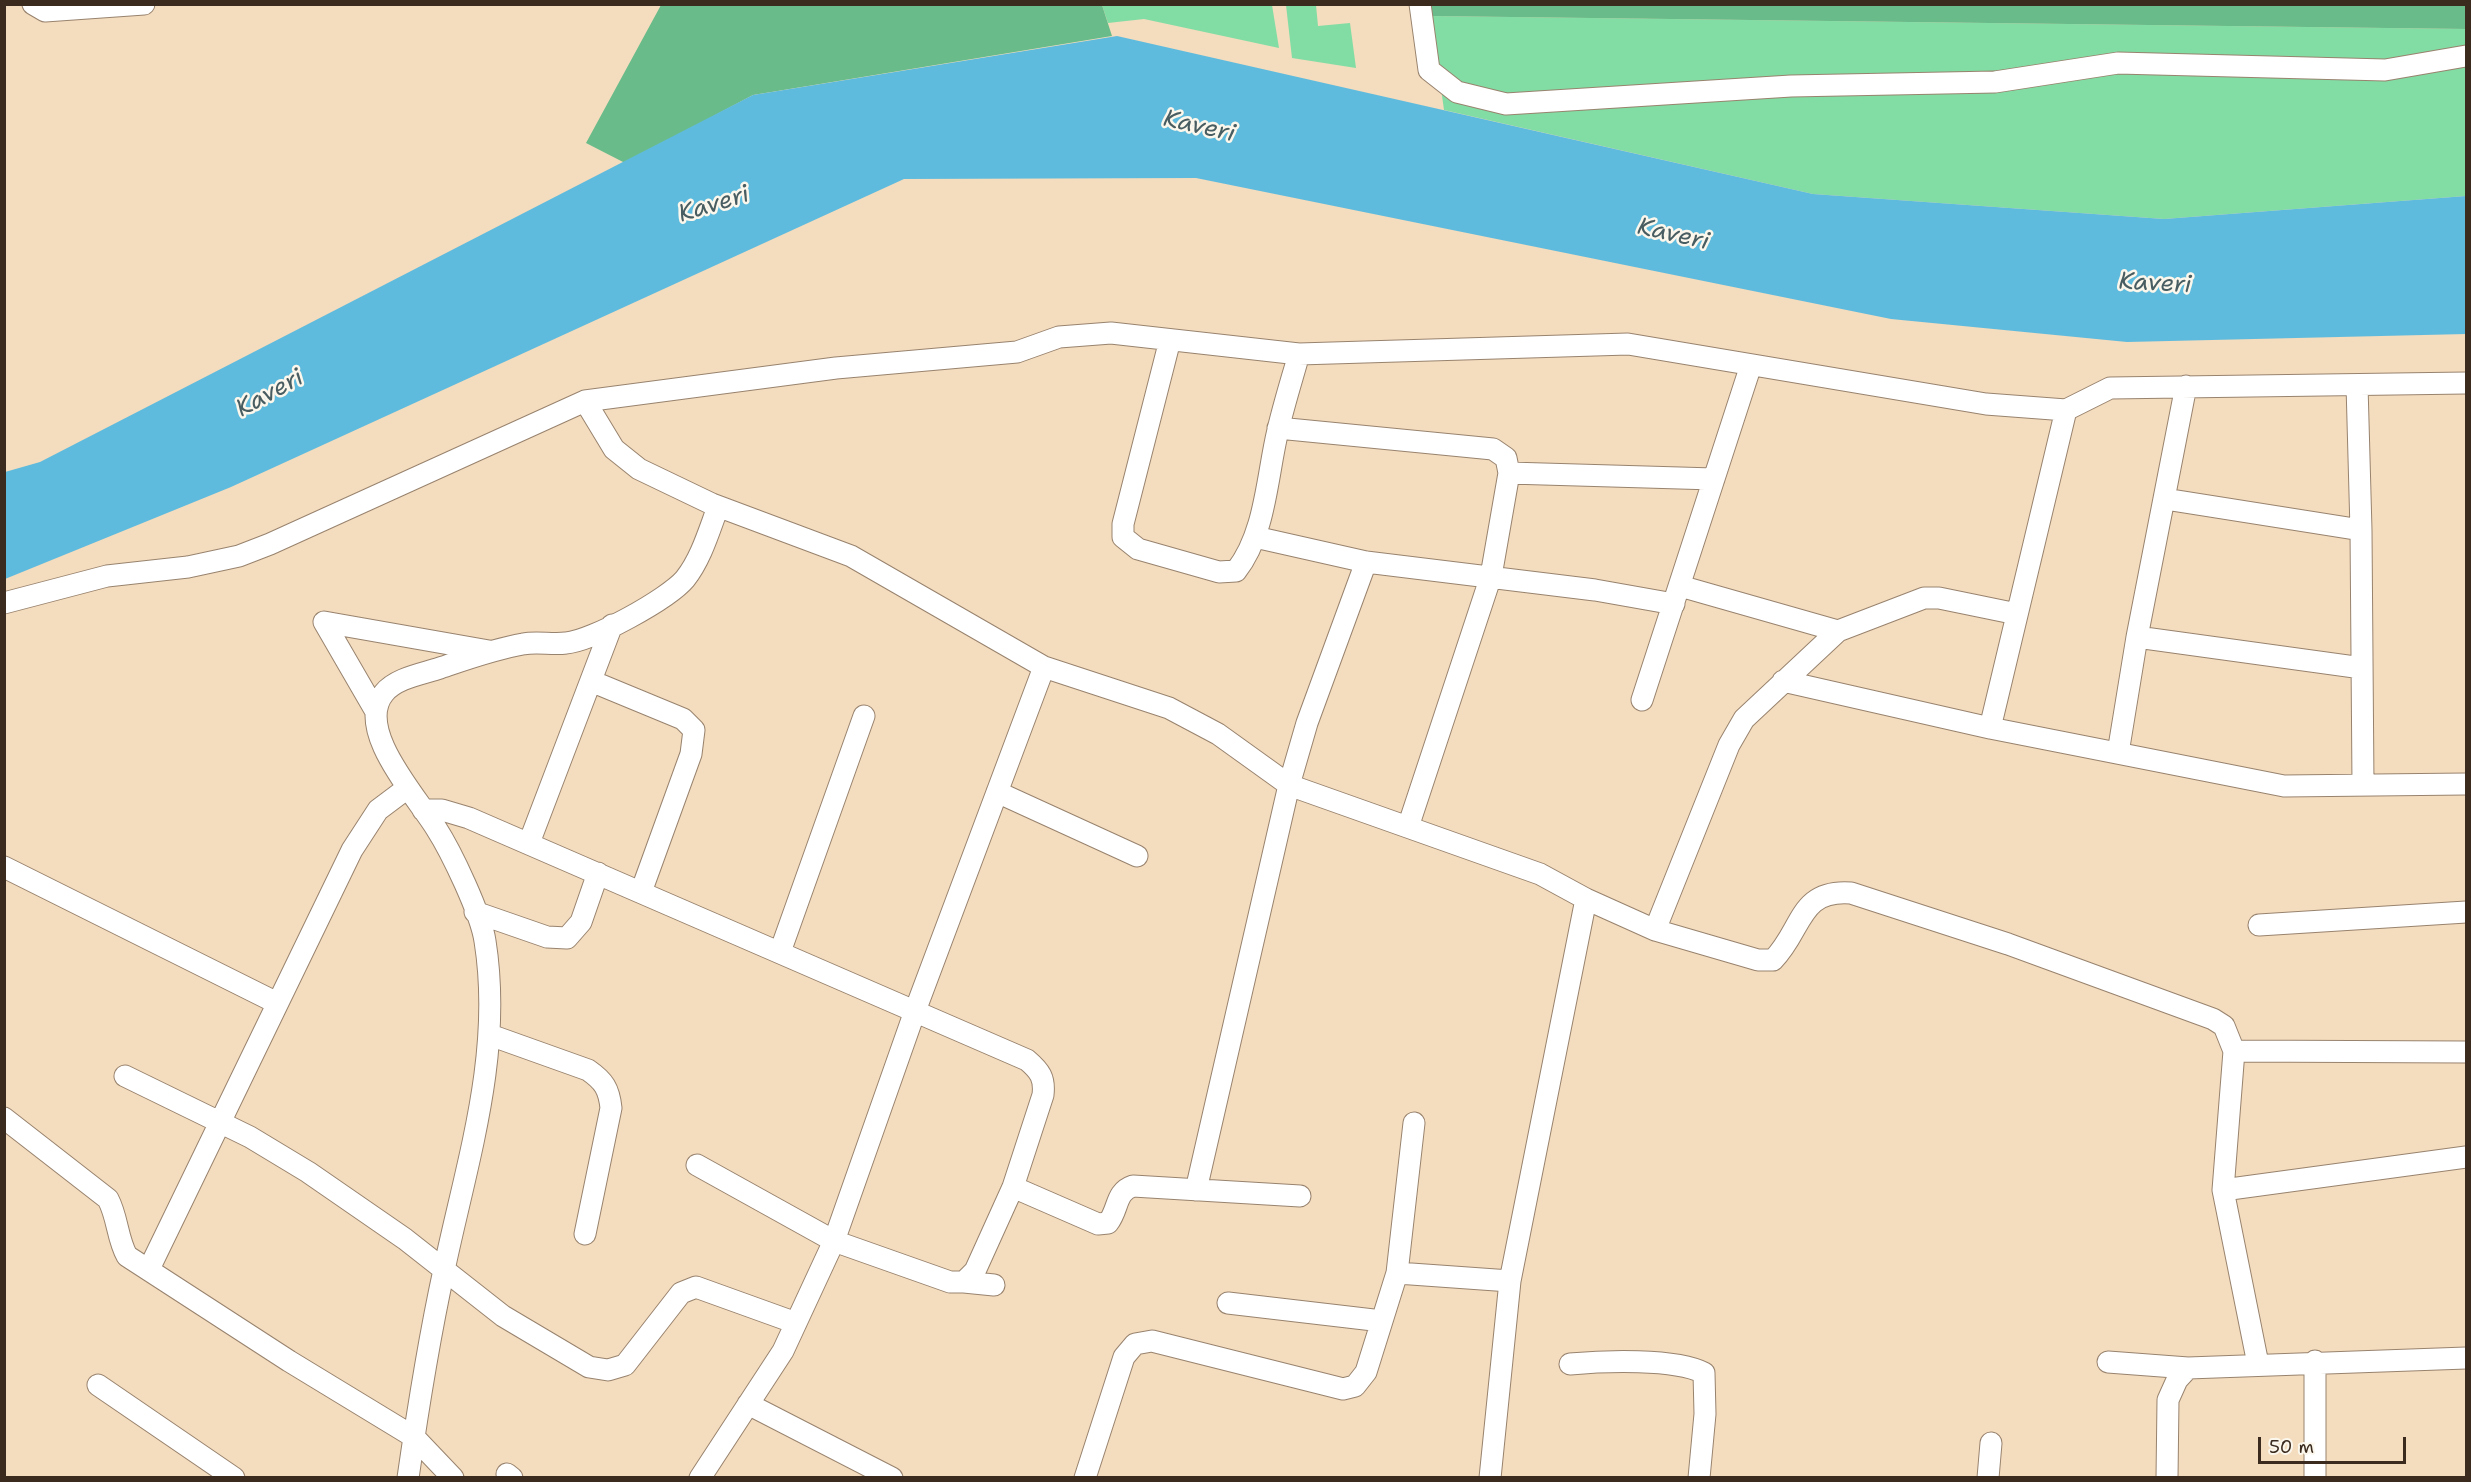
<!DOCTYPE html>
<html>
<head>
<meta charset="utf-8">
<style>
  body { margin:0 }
  #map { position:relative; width:2471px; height:1482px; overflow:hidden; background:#f4dcbe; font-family:"Shantell Sans",sans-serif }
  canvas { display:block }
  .frame { position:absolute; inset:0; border:6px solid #3b2a1e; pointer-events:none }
  .scale { position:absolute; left:2258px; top:1437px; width:148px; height:27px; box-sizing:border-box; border:3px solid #3b2a1e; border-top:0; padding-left:8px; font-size:18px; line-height:21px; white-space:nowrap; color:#3b2a1e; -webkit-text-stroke:4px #fbf7ec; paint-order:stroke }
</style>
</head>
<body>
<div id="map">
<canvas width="2471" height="1482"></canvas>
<div class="frame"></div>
<div class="scale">50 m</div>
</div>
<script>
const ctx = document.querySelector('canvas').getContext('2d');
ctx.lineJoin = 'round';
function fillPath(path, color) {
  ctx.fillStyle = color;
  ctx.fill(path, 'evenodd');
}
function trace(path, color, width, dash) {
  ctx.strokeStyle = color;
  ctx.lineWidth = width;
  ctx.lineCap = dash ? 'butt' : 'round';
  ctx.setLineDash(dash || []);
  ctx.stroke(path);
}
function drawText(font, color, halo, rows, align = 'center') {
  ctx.font = font + ' "Shantell Sans",sans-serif';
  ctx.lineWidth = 5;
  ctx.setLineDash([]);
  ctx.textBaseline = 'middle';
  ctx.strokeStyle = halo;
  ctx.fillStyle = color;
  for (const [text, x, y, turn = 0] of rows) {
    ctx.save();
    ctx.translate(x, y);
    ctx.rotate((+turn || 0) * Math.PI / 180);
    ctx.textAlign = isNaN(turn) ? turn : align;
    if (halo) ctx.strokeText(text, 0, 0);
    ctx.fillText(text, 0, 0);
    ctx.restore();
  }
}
fillPath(new Path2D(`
  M1102,5H1272L1279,48L1144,19L1108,23Z
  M1286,5H1316L1318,26L1350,23L1356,68L1292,58Z
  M1431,16L2466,29V196L2164,219L1813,194L1444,110Z`), '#82dda4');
fillPath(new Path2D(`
  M2466,4V29L1431,16L1429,5Z
  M661,5H1102L1112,36L753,95L625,163L586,143Z`), '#69bc8a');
fillPath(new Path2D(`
  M1117,36L1813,194L2164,219L2466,196V334L2127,342L1891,319L1196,178L904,179L231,487L5,579V472L40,462L753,95Z`), '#5fbbdd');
const minor = new Path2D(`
  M33,4L45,11L144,4
  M1420,4L1429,70L1457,92L1506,104L1791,86L1995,82L2118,63L2385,70L2466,56
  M1170,340L1123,524V537L1138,549L1219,572L1236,571C1266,533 1267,475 1278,430C1284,404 1292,379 1299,354
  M2357,385L2361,530
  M1278,428L1493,449L1506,458L1509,473L1491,576L1408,827
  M1509,473L1714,479
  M2165,499L2361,530L2363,785
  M1255,537L1366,562L1595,590L1674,604
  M1680,586L1838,631
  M4,603L107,576L188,567L239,556L270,544L585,401
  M2137,637L2186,386
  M1044,667L851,556L712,504L639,469L614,449L585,401L836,368L1017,352L1059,337L1111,333L1299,354L1628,344L1986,404L2066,410L2110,388L2466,383
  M591,681L683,719L694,730L691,754L641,892
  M1783,681L1990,728L2284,786L2466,784
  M1642,700L1751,365
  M375,710L324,622L489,651
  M1990,728L2066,410
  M2118,753L2137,637L2362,668
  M997,792L1137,856
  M423,810H442L469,818L1027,1060C1040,1071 1045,1078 1043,1095L1013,1187L975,1271L964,1282H950L834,1241L697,1165
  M529,843L612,625
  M4,867L277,1003
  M475,912L547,937L567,938L581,922L598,873
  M2259,925L2466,912
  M1655,930L1729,745L1744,719L1838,631L1924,598H1939L2017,614
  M780,952L864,716
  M490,1035L588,1070C604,1081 609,1089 611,1108L585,1234
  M2234,1051L2466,1052
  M125,1076L250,1137L308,1172L405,1239L503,1316L589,1367L608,1370L625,1365L681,1293L696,1287L796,1323
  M4,1118L108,1199C118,1218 117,1238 127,1256L289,1361L414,1437L453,1478
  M1013,1187L1098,1224L1108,1223C1119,1209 1115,1192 1133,1186L1300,1196
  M1196,1190L1289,785L1307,723L1366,562
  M2223,1190L2466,1157
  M149,1269L352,850L378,810L406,789
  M1397,1273L1510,1281
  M964,1282L994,1285
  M1228,1303L1382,1321
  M2108,1362L2188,1368
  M1570,1364C1603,1361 1675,1358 1704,1373L1705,1414L1699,1478
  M98,1385L234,1478
  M748,1404L892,1478
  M507,1474L512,1478
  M408,1478C418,1408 429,1339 444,1270C467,1161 503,1054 485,941C481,914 452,853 436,828C417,797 354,729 384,693C396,678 422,674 440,668C467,659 494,649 523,644C537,641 552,645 566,643C592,641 668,599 685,579C701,559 709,531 718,507
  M700,1478L783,1351L834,1241L915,1011L1044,667L1169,708L1218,734L1289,785L1540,874L1586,899L1655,930L1758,960H1773C1803,930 1798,889 1851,893L2008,944L2213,1019L2224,1026L2234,1051L2223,1190L2258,1364
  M1085,1478L1124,1357L1135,1344L1152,1341L1343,1389L1355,1386L1366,1372L1397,1273L1414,1123
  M1490,1478L1510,1281L1586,899
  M1988,1478L1991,1443
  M2167,1478L2168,1400L2177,1380L2188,1368L2466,1358
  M2315,1478V1361`);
trace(minor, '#98836e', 23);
trace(minor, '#fff', 21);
drawText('italic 24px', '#485d61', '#fbf7ec', [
  ["Kaveri",1199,127,13],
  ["Kaveri",714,205,-17],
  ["Kaveri",1673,235,13],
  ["Kaveri",2155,284,3],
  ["Kaveri",270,394,-29]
]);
</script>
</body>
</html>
